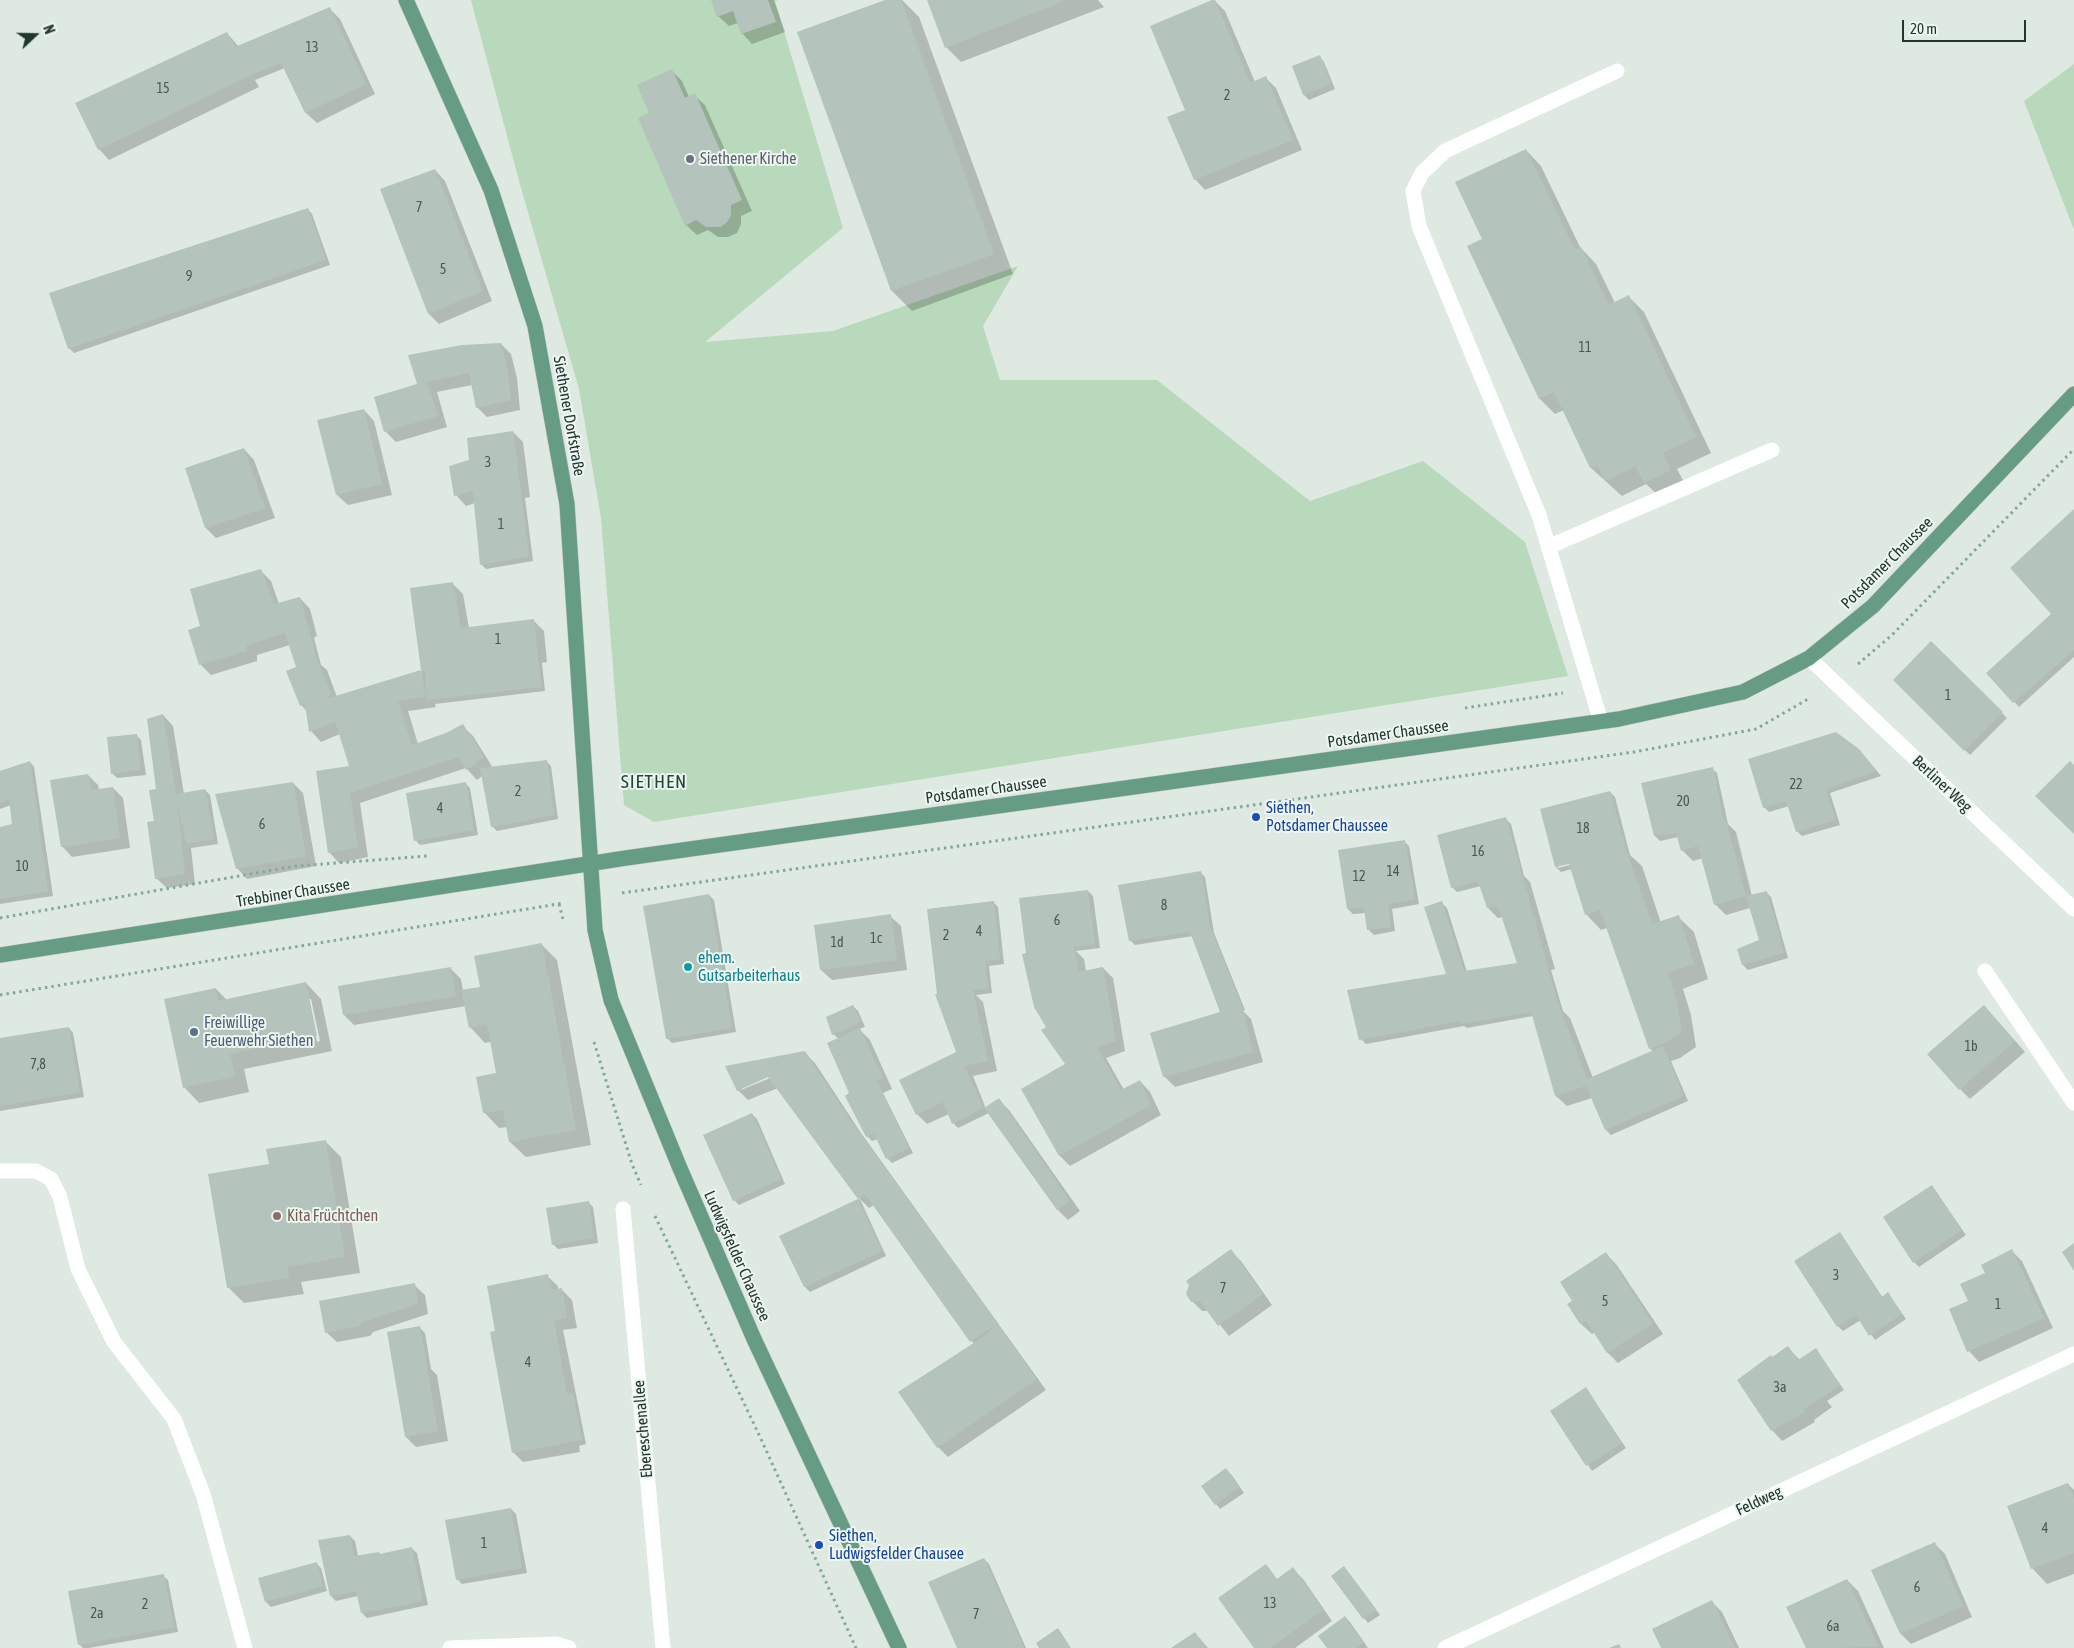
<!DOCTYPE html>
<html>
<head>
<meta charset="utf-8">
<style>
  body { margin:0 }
  #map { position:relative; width:2074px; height:1648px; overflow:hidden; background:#dee9e2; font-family:"Asap Condensed",sans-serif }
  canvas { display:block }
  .north { position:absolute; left:10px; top:10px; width:50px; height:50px; -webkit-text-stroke:4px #eef6f1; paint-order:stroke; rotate:69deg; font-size:14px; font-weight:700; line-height:20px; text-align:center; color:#21372d }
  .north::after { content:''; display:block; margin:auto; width:18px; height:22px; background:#21372d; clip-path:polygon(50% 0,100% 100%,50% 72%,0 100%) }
  .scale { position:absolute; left:1902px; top:20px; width:124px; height:22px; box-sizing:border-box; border:2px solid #21372d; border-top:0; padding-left:6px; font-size:15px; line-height:18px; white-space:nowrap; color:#21372d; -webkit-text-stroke:4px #eef6f1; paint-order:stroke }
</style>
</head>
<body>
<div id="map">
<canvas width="2074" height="1648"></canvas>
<div class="north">N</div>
<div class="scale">20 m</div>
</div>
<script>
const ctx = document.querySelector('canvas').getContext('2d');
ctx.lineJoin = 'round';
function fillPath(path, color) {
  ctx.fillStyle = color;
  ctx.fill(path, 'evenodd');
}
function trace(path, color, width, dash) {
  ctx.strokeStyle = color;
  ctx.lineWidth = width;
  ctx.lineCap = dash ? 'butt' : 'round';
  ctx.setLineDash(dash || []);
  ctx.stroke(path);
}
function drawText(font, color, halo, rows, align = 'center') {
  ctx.font = font + ' "Asap Condensed",sans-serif';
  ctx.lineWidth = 4;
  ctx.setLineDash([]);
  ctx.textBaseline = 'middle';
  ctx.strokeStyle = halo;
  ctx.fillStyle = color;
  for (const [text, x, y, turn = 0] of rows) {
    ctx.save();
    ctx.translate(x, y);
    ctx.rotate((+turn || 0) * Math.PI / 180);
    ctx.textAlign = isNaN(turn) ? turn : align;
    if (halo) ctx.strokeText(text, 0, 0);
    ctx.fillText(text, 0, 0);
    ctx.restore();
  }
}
fillPath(new Path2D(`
  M471,0H779L775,1L843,228L705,342L833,331L1018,266L983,326L1000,380H1157L1310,501L1423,461L1525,542L1568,676L654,822L624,805L601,518L579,389L519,181Z
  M2074,64V230L2024,101Z`), '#b8d9bb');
fillPath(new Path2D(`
  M712,0H774L785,32L752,44L742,33L738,23L729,26L718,16Z
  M889,0H902L919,17L1013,274L912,311L892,291L799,33Z
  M928,0H1098L1104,7L961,62L946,47Z
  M1214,0L1225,11L1255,82L1266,78L1276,88L1302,150L1205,190L1195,179L1187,110Z
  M329,8L340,19L375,94L317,123L306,113L285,68L255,80L259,87L109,160L99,149L227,33L239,47Z
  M1320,57L1324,62L1335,89L1309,100L1304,95L1294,67Z
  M672,71L682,81L689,97L694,95L705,105L752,211L741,216V224L737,233L728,237H718L708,230L697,235L686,225L651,114Z
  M1526,150L1541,166L1580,247L1596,264L1615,303L1629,297L1644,312L1711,453L1677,469L1686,486L1661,498L1646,484L1622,496L1591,468L1564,410L1555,414L1540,399L1484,239Z
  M435,170L445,181L492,301L439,324L429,314L382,190Z
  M308,209L312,214L330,265L74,353L69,348Z
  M501,344L511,354L517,378L520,410L487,417L477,407L472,385L437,392L447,427L396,442L386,432L376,398L419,385Z
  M364,410L374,421L392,495L348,505L337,495L319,421Z
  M513,432L523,442L530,497L525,498L533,561L486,569L481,564L475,503L466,506L456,495L471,461Z
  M244,449L254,460L275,518L216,538L206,528Z
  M2074,510V657L2019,707L1988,673L2053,614Z
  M261,571L271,581L279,604L300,598L310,609L317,636L314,638L321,665L327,670L337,697L422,671L411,589L452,583L463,594L469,628L534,621L544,631L547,662L542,663L545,691L435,704L436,707L408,711L418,744L446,734L462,726L473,736L493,768L546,761L551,766L558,819L497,831L492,826L482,776L477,780L466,768L360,803L368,857L339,863L329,852L350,767L340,734L321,742L311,731L308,712L301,705L297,668L290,645L257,655V661L211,675L200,664L201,627Z
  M1931,643L2007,718L1970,755L1895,680Z
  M163,715L173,726L184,794L205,790L210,795L218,844L191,848L195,884L167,888L156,878L155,822Z
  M136,735L141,740L146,775L117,778L112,773Z
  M1864,756L1881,776L1830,793L1840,825L1802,836L1797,831L1789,806L1769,812L1764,807Z
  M30,762L34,767L53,896L0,904V829L13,825L11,805L0,809V773Z
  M1712,769L1717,773L1728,824L1736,832L1752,896L1766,892L1771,897L1788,958L1748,970L1743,965L1760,941L1750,908L1726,915L1716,905L1703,858L1693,861L1682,850L1678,837L1660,841L1655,836L1643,784Z
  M88,775L98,785L99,790L113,788L123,798L130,848L72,857L62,846Z
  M293,783L303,793L316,866L247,879L237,868Z
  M466,784L470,788L478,835L420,845L416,841Z
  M1610,792L1615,797L1630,855L1642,866L1661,923L1678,917L1694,932L1708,979L1683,989L1691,1015L1696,1047L1680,1058L1671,1061L1688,1101L1611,1135L1606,1130L1592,1098L1567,1106L1556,1096L1533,1016L1467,1028L1464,1026L1366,1044L1361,1039L1447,975L1442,903L1447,908L1467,972L1520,964L1503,917L1498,918L1488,908L1481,886L1457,892L1452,887L1506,819L1511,824L1524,876L1530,882L1555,969L1551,970L1563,1011L1570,1018L1593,1078L1653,1052L1650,1048L1607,928L1601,930L1586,914L1572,869L1561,872L1556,867ZM1597,858L1558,868V865Z
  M1404,841L1409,846L1419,904L1392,909L1395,931L1374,935L1369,930L1366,913L1353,914L1348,909Z
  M1200,872L1205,877L1214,933L1245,1010L1243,1011L1251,1019L1263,1062L1175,1087L1164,1076L1223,1013L1193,936L1135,945L1130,940Z
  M1088,891L1093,896L1100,948L1076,951L1084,959L1086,971L1103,968L1113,978L1125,1051L1106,1058L1124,1090L1140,1081L1150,1092L1161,1115L1070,1166L1060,1156L1023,1090L1067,1065L1047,1027L1029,954Z
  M709,895L714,900L736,1032L672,1043L667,1038Z
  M993,902L998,907L1004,964L989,966L992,993L976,995L983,1002L997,1071L973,1076L986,1109L999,1100L1009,1110L1080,1211L1068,1220L1058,1210L989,1113L958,1128L954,1124L949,1114L927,1124L917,1114L958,1052Z
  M890,916L901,926L907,970L832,980L821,970Z
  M541,944L557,960L591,1145L526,1157L510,1142L507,1127L499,1128L484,1112L497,1074L491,1042L485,1043L470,1027L466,1006L354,1025L344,1015L339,987L451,969L461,979L463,991L481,988Z
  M306,983L321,999L332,1051L244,1069L249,1092L199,1103L184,1087L216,989L227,1000ZM309,999H311L320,1041L317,1042Z
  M853,1006L858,1011L865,1027L859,1029L870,1040L892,1089L883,1093L913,1153L892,1163L887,1158L878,1139L872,1141L867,1136L852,1094L839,1039L833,1034Z
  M1994,1017L2025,1052L1970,1099L1960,1089Z
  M69,1028L73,1033L84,1097L0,1111V1040Z
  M804,1052L815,1063L861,1133L1046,1390L948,1457L938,1447L900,1393L974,1344L874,1205L869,1208L860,1199L886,1256L810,1292L805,1287L781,1236L860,1199L778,1088L748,1100L738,1090L727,1067ZM774,1073L775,1076L741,1090V1088Z
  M752,1114L757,1119L785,1184L739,1205L734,1200Z
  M325,1141L341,1157L360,1273L301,1282L304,1294L244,1303L228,1287L271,1165Z
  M1932,1186L1966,1235L1919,1267L1914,1262Z
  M588,1202L593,1207L598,1243L558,1249L553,1244Z
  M1840,1233L1883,1298L1888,1293L1906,1319L1875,1340L1861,1320L1843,1331L1838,1326Z
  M1231,1251L1241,1261L1272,1305L1229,1336L1209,1311H1202L1192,1301Z
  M2012,1251L2022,1261L2053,1328L1979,1362L1969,1351L1950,1310L1970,1301L1986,1273Z
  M1606,1254L1616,1264L1663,1334L1618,1363L1608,1353L1595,1332L1592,1334L1581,1324L1569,1304L1574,1301Z
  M547,1276L558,1286V1290L561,1289L572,1300L577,1328L563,1330L586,1444L579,1446L580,1452L523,1462L513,1452L496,1332Z
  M414,1285L425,1295L428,1314L373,1332L370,1336L337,1342L326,1332Z
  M420,1328L425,1333L431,1369L437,1375L448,1441L416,1447L406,1437Z
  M1788,1348L1800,1360L1820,1355L1844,1390L1827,1401L1832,1407L1814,1420L1815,1422L1782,1441L1772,1430V1358Z
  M1586,1389L1626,1448L1592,1471L1551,1411Z
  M1231,1474L1244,1493L1220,1509L1216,1504Z
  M2068,1484L2074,1490V1574L2047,1584L2032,1568Z
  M511,1509L516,1514L527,1573L462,1584L457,1579Z
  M350,1536L355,1541L358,1556L381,1555L412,1549L417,1553L428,1605L367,1618L362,1613L358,1596L336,1601L331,1596Z
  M1935,1544L1945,1554L1972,1617L1911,1644L1901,1634Z
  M984,1559L989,1564L1026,1648H958Z
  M316,1563L321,1568L327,1591L271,1607L266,1602L260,1579Z
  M1344,1567L1380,1615L1368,1623L1332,1576Z
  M1293,1569L1303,1579L1332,1621L1295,1648H1255L1277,1580Z
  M163,1576L168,1580L178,1632L89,1648H83L79,1644Z
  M1847,1580L1858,1591L1884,1648H1807L1788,1608Z
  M1712,1602L1722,1612L1739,1648H1662Z
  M1345,1617L1350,1622L1368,1648H1328Z
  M1195,1633L1208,1648H1173Z`), '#0003');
fillPath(new Path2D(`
  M711,0H768L776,22L741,34L733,11L717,17Z
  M885,0H901L994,254L891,291L797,32Z
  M927,0H1066L945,48Z
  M1212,0H1215L1250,83L1266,76L1293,140L1194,180L1167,117L1185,110L1150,26Z
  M330,7L366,84L305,113L281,63L249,76L98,150L75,103L227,32L235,47Z
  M1320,55L1331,84L1303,95L1292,66Z
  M672,69L685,98L695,93L742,200L731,205V216L727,222L721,227H706L696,220L685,226L638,118L649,113L637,85Z
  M1526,149L1575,250L1581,247L1609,305L1629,295L1696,437L1663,453L1671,470L1644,483L1635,466L1605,481L1597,465L1590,468L1554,392L1539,399L1467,246L1482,239L1455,182Z
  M435,169L483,291L428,314L380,189Z
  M308,208L326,260L68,349L49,293Z
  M501,343L507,367L511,400L476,408L469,373L427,382L438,416L384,432L374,397L417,384L408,355L462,345Z
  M364,409L382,484L336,495L317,420Z
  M513,431L529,556L480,565L473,493L472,491L454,496L449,466L469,460L467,438Z
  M244,448L265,508L205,528L185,468Z
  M2074,509V650L2013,703L1986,673L2051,614L2010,568Z
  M261,569L274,604L300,597L317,659L331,694L328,696L329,698L421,670L426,697L398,701L412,745L446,733L463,724L484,757L466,770L459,757L350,793L358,847L328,853L316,771L349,766L335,721L309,732L305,704L300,706L286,671L296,667L285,633L247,645V651L199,665L188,630L200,626L190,589Z
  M453,582L461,628L534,619L541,687L427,700L425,670H421L410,588Z
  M1931,641L2003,712L1964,751L1893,680Z
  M163,714L176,794L205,789L214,839L186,844L177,798L185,874L155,879L147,822L154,821L149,790L156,789L147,719Z
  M1836,732L1859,749L1877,771L1826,789L1836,820L1796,832L1786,801L1763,808L1748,759Z
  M137,734L141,770L111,774L107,737Z
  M547,760L554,815L491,827L480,768Z
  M30,761L48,891L0,899V827L12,824L9,799L0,803V771Z
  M2070,761L2074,765V834L2035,796Z
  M1713,767L1724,820H1726L1746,896L1714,905L1698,846L1681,851L1676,833L1654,836L1641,783Z
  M88,774L91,790L113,787L120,838L61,847L50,780Z
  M293,782L306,856L236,869L215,794Z
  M466,782L474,830L414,841L406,793Z
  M1610,791L1626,849L1652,924L1679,915L1694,964L1668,973L1676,998L1682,1032L1664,1043L1649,1049L1600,910L1585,915L1569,864L1555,867L1540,809Z
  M1506,817L1559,1006L1587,1079L1663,1046L1684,1096L1605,1130L1586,1086L1555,1096L1531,1012L1461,1024L1460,1021L1359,1040L1347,990L1446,974L1424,907L1442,901L1464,971L1517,963L1498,906L1487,908L1478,881L1451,888L1437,835Z
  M1405,840L1415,899L1388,904L1391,927L1367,930L1364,908L1347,909L1338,850Z
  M1201,871L1210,927L1242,1006L1253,1052L1163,1077L1150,1033L1220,1012L1190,932L1129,941L1118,885Z
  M1088,890L1095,944L1074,947L1078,972L1103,967L1116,1041L1097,1047L1121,1090L1140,1080L1151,1105L1059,1156L1021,1089L1065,1064L1041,1030L1046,1027L1034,1007L1022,954L1026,953L1019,898Z
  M1767,891L1784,953L1742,965L1737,949L1759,940L1746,896Z
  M709,894L732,1028L666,1039L643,906Z
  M994,901L1000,959L985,961L988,988L973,990L988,1061L964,1066L984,1108L952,1124L943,1102L916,1115L899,1080L956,1052L935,994H937L927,909Z
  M891,914L897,960L820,970L814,925Z
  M542,943L576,1130L509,1142L503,1110L483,1113L476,1077L496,1073L487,1024L469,1028L461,990L480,987L474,956Z
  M451,967L456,996L343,1015L338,986Z
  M306,982L317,1036L230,1054L235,1076L183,1088L164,999L216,988L218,1001Z
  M853,1005L861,1022L832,1035L826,1017Z
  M1984,1005L2015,1041L1959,1090L1927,1054Z
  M69,1027L80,1092L0,1106V1038Z
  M860,1028L883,1078L877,1081L909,1148L886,1159L874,1134L866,1137L845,1096L849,1093L827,1043Z
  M805,1051L851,1121L998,1323L970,1342L865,1194L858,1199L768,1077L737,1091L725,1066Z
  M999,1098L1070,1201L1057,1210L984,1108Z
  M752,1113L781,1179L733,1201L703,1135Z
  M326,1140L345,1257L287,1267L289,1278L227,1288L208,1174L269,1164L266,1149Z
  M1932,1185L1962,1230L1913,1263L1883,1217Z
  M858,1199L882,1251L804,1287L779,1236Z
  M589,1201L594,1238L552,1245L546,1208Z
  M1840,1232L1882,1297L1888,1292L1902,1314L1869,1336L1856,1315L1837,1327L1794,1261Z
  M2074,1243V1271L2062,1252Z
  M1231,1249L1263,1294L1218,1326L1200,1301L1191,1302L1186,1294L1189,1285L1186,1281Z
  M2012,1249L2044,1318L1967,1352L1949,1309L1968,1301L1960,1284L1985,1273L1981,1265Z
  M1606,1252L1653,1323L1607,1353L1586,1321L1580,1324L1567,1304L1572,1301L1560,1282Z
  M548,1274L551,1290L562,1288L567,1318L554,1320L567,1394L573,1393L582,1440L512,1453L490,1332L495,1331L487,1286Z
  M415,1283L418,1304L363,1322L360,1326L325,1333L319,1301Z
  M998,1324L1037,1379L937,1448L898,1392L983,1337Z
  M420,1326L438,1431L405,1437L387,1332Z
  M1788,1346L1798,1360L1816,1348L1840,1385L1804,1409L1805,1412L1771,1431L1737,1380L1771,1355L1772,1357Z
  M1586,1387L1622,1443L1586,1466L1550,1411Z
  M1226,1468L1240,1487L1215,1505L1201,1486Z
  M2068,1483L2074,1498V1553L2031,1569L2007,1506Z
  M511,1508L522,1568L456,1580L445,1520Z
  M350,1535L354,1556L379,1552L380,1554L412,1547L423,1601L361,1613L356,1591L330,1596L318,1540Z
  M1935,1542L1963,1606L1900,1634L1871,1570Z
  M984,1558L1024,1647L1022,1648H957L928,1582Z
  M317,1562L323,1586L265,1602L258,1578Z
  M1266,1564L1277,1579L1293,1567L1323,1610L1270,1648H1254L1218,1598Z
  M1344,1566L1376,1609L1363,1619L1331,1576Z
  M164,1574L174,1627L78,1645L68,1591Z
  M1847,1579L1879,1647L1806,1648L1786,1607Z
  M1712,1600L1735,1648H1661L1652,1629Z
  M1345,1616L1364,1642L1356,1648H1327L1318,1636Z
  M1058,1628L1071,1648H1039L1036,1643Z
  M1195,1632L1206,1648H1171Z
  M1619,1644L1621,1648H1609Z`), '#b4c3bb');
const major = new Path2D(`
  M406,0L491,190L535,326L567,504L595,930L611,1000L679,1166L754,1339L899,1648
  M0,955L626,858L1619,719L1743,692L1809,658L1873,606L2074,394`);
trace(major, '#bcc3c0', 16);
trace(new Path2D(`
  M1858,664L1892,635L2074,449
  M1465,708L1563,693
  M622,893L1634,752L1756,729L1808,699
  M559,904L563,919
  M0,918L296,866L427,856
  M0,995L564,903
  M594,1042L632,1164L641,1185
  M655,1216L761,1439L856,1648`), '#81aa96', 3, [2.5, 4]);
trace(new Path2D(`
  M1548,547L1772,450
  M1809,658L2074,909
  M1601,722L1539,515L1419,226L1413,191L1422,173L1445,151L1617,71
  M1985,971L2074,1103
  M0,1171H36L51,1179L60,1197L78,1269L114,1342L174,1419L203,1494L245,1648
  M623,1209L663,1648
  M450,1648L556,1644L569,1648
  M1445,1648L2074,1354`), '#fff', 15);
trace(major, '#669b84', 15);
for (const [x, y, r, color] of [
  [690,159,5,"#6b7280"],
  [1256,817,5,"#1a4fb4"],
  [688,967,5,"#0f9aa8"],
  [194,1032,5,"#5c6f8a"],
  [277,1216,5,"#8d6e63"],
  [819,1545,5,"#1a4fb4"]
]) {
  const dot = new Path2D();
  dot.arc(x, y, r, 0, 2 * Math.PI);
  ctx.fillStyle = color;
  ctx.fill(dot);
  trace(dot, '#eef6f1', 2);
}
drawText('14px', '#465a50', null, [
  ["13",312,48],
  ["15",163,89],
  ["2",1227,96],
  ["7",419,208],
  ["5",443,270],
  ["9",189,277],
  ["11",1585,348],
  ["3",488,463],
  ["1",501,525],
  ["1",498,640],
  ["1",1948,696],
  ["22",1796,785],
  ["2",518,792],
  ["20",1683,802],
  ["4",440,809],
  ["6",262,825],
  ["18",1583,829],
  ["16",1478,852],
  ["10",22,867],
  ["14",1393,872],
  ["12",1359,877],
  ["8",1164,906],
  ["6",1057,921],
  ["4",979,932],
  ["2",946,936],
  ["1c",876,939],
  ["1d",837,943],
  ["1b",1971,1047],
  ["7,8",38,1065],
  ["3",1836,1276],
  ["7",1223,1289],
  ["5",1605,1302],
  ["1",1998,1305],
  ["4",528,1363],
  ["3a",1780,1388],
  ["4",2045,1529],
  ["1",484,1544],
  ["6",1917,1588],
  ["13",1270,1604],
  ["2",145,1605],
  ["2a",97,1614],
  ["7",976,1615],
  ["6a",1833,1627]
]);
drawText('16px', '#5b616d', '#eef6f1', [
  ["Siethener Kirche",700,159]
], 'left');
drawText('16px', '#21372d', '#eef6f1', [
  ["Siethener Dorfstraße",569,416,80],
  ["Potsdamer Chaussee",1887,563,-45],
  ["Potsdamer Chaussee",1388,734,-8],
  ["Berliner Weg",1942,784,43],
  ["Potsdamer Chaussee",986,790,-8],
  ["Trebbiner Chaussee",293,893,-9],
  ["Ludwigsfelder Chaussee",737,1256,66],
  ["Ebereschenallee",643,1429,-95],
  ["Feldweg",1759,1501,-25]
]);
drawText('16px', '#164399', '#eef6f1', [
  ["Siethen,",1266,808],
  ["Potsdamer Chaussee",1266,826],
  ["Siethen,",829,1536],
  ["Ludwigsfelder Chausee",829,1554]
], 'left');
drawText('16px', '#0d838f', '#eef6f1', [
  ["ehem.",698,958],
  ["Gutsarbeiterhaus",698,976]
], 'left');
drawText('16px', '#4e5e75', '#eef6f1', [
  ["Freiwillige",204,1023],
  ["Feuerwehr Siethen",204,1041]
], 'left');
drawText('16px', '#785e54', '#eef6f1', [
  ["Kita Früchtchen",287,1216]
], 'left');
ctx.letterSpacing = '1px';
drawText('19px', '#1f4736', '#eef6f1', [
  ["SIETHEN",654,782]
]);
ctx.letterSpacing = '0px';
</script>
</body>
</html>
